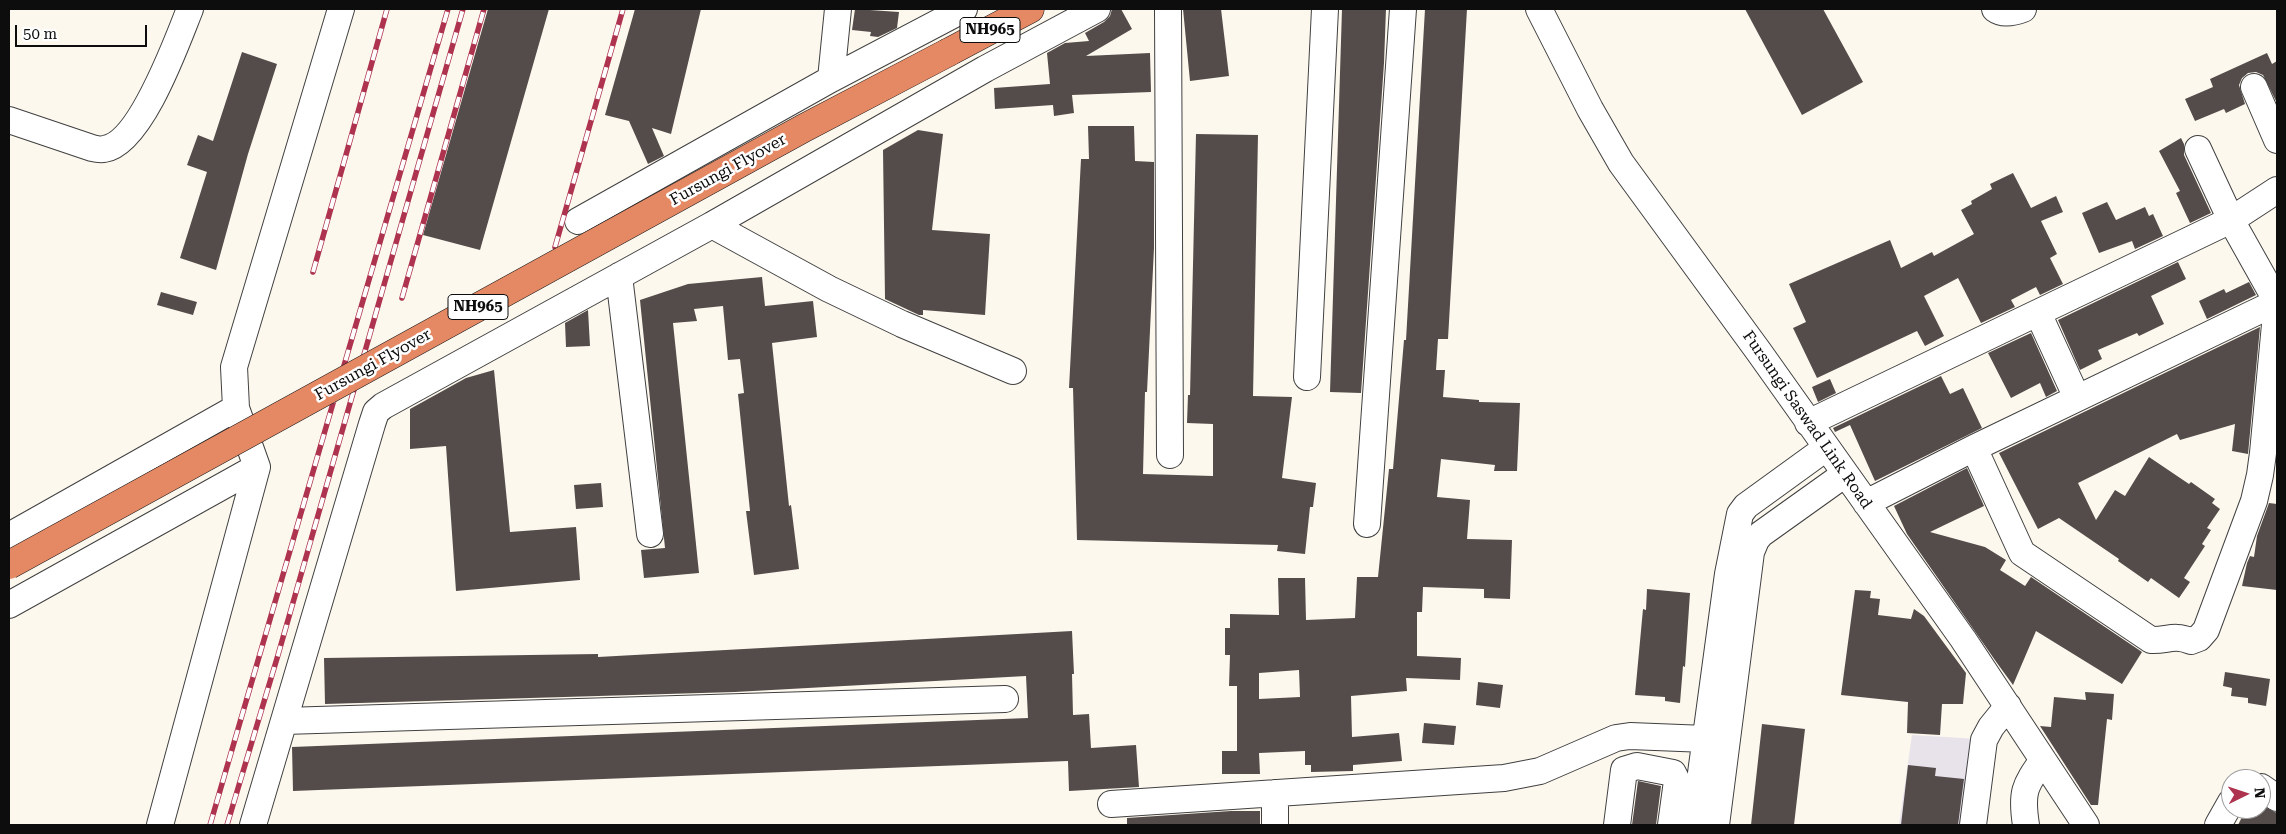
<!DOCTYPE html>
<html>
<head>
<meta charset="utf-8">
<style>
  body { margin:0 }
  #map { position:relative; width:2286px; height:834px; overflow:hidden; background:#fdf8ee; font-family:"Roboto Serif",serif }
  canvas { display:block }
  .frame { position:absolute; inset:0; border:10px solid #0d0d0d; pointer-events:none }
  .north { position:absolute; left:2221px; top:769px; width:50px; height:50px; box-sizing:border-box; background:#fff; border:1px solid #9e9e9e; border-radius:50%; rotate:86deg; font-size:14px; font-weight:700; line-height:20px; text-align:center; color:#0d0d0d }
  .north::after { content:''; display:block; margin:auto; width:18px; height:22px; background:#ae334f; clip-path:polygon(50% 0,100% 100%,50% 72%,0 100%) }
  .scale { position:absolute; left:15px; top:25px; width:132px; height:22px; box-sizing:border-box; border:2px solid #0d0d0d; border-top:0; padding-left:6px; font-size:15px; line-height:18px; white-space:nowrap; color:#0d0d0d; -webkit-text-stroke:4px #fff; paint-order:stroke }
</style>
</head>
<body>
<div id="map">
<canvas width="2286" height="834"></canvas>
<div class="frame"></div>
<div class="north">N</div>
<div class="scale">50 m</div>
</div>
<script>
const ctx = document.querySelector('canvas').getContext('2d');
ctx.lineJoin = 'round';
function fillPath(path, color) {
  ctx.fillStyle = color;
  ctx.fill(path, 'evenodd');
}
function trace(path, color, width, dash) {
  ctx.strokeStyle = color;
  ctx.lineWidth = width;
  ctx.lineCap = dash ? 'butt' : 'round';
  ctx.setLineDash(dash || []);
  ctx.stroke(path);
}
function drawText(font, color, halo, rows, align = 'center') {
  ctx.font = font + ' "Roboto Serif",serif';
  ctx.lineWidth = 5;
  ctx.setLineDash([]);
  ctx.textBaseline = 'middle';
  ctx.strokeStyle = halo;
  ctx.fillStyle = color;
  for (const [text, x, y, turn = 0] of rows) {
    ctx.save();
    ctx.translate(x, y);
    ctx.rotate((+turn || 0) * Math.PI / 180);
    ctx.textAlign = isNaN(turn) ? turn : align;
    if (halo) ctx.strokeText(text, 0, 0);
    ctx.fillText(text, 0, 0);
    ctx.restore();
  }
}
fillPath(new Path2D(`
  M1912,735L1995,740L1986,825H1899Z`), '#e8e2eb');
fillPath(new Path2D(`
  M488,9H549L480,250L423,235Z
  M635,9H701L671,134L652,128L664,156L648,164L629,121L605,115Z
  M855,9L899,12L897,28L878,37L870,36L871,32L852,30Z
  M1112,9H1121L1132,29L1086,56L1150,53L1151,92L1072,95L1074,113L1054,116L1053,105L995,109L994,88L1050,84L1047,53L1065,43L1089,41L1085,33L1104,22L1110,16Z
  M1183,9H1221L1229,76L1190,81Z
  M1342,9H1386L1384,63L1361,393L1330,392Z
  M1425,9H1467L1448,339H1438L1436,370H1445L1443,397L1479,400V402L1520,403L1517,471H1494L1495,465L1441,459L1437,497L1470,500L1467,539L1512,540L1510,599L1484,598V589L1423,587L1422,612H1417V656L1461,658L1460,680L1406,678L1407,691L1351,696L1352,737L1399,733L1402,761L1353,765V771L1311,772V765H1305V751L1259,753L1260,774H1222V751H1237V686H1229L1230,655H1225V628H1230V614L1279,615L1278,578H1305L1306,620L1355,618L1357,577H1378L1389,469H1393L1404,340H1406ZM1299,670L1300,697L1259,699V673Z
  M1745,9H1823L1863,82L1802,115Z
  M242,52L277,64L248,154L216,270L180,258L207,172L187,165L198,135L213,141Z
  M2267,53L2272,64L2277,61V103L2263,75L2256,72L2248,73L2242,78L2239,85L2245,104L2226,113L2224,109L2195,121L2185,99L2213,87L2210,79Z
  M1088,126H1134L1135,161L1154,162V248L1147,392H1145L1143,474L1213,476V424L1187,423L1188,395H1190L1196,134L1258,135L1253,396L1292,397L1282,478L1316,483L1313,507H1310L1305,554L1277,551L1278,545L1077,540L1073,388H1069L1081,159H1089Z
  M918,130L943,134L932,230L990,234L985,315L923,310V315H919L885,299L883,150Z
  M2181,138L2184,144V155L2211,213L2190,223L2176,193L2180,191L2159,151Z
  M2013,173L2031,208L2056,196L2063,212L2041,221L2057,254L2050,258L2063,284L2040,295L2036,287L2011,300L2015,307L1981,323L1958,278L1924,296L1944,336L1925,346L1917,331L1817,378L1793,328L1806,322L1789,284L1890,240L1901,268L1932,252L1934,256L1974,234L1961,210L1972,204L1971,201L1992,189L1990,184Z
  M2107,202L2116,220L2145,207L2149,216L2153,214L2163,236L2135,249L2132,241L2099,253L2082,213Z
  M2178,262L2186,279L2151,296L2164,324L2139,336L2137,333L2098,350L2102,359L2080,370L2058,320Z
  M762,277L765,306L813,301L817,337L772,343L789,506L791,505L799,569L754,575L746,511H750L738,394L744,393L740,359L728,360L723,306L694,309L697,321L673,323L699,573L644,578L641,550L665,548L640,300L688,284Z
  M2249,282L2256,295L2207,319L2199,301L2224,289L2226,293Z
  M161,292L197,302L193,315L157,305Z
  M588,310L590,346L566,347L565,323Z
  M2260,327L2248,454L2232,451L2235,424L2180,440L2177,434L2078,483L2096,520L2115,490L2125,496L2149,457L2189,484L2191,482L2215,499L2212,503L2220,509L2207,528L2211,530L2202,544L2205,546L2184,578L2190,582L2179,598L2151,578L2148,582L2118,561L2119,559L2059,518L2038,529L1999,453Z
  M2031,333L2057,391L2046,397L2040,383L2011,398L1988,353Z
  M494,370L510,532L576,527L580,580L456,591L446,446L410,449V409L466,378Z
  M1941,376L1950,394L1963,388L1982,428L1875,481L1850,425L1835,432L1833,428Z
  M1830,379L1836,393L1818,402L1812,387Z
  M1967,468L1984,506L1930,532L1985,547L2006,560L2000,570L2025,586L2031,577L2142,652L2122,684L2036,631L2013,685L1997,663L1907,534L1894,506Z
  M601,483L603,507L576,509L574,485Z
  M2269,503L2277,504V590L2242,586L2247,563L2250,556L2254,557L2257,536Z
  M1647,589L1690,593L1685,667L1683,666L1680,703L1665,701V697L1635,695L1643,609L1646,610Z
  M1855,590L1871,591L1870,598L1880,599L1878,615L1911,619L1914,609L1924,616L1966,673L1963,704H1942L1940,735L1907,733L1908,702L1841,695Z
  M1072,631L1074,674H1072L1073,715L1089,714L1091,748L1136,745L1139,787L1069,791L1068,761L293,791L292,747L1028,718L1026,676L735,692L325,704L324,658L598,654V657Z
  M2225,672L2270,679L2266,706L2248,703V698L2231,696L2232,688L2223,686Z
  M1478,682L1503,685L1500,708L1476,705Z
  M2085,692L2114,694L2112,720L2107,719L2098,805H2091L2040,726L2051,727L2054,697L2086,700Z
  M1424,723L1456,726L1454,745L1422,743Z
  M1762,724L1805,729L1794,825H1751Z
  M1908,765L1936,768L1935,776L1964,779L1958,825H1901Z
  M1638,781L1661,786L1656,825H1632Z
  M2261,805L2277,813V825H2238L2246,809H2261Z
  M1231,811H1260V825H1127V818Z`), '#544c4a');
const minor = new Path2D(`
  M1168,9L1170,455
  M1539,9L1590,109L1621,163L1759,352L1963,639L2086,825
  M1995,9C2003,15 2015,12 2023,9
  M831,79L838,9
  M2254,87L2277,140
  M9,120L92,148C96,149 100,150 104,149C141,144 177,41 190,9
  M2198,149L2231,220L2277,302
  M578,221L831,79L964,9
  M712,225L985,69L1097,9
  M619,276L650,534
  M2038,313L2077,398
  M1307,377L1325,9
  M1808,423L2231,220L2277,190
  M1974,448L2022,553L2151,640C2167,641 2173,634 2191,641L2199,638L2206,630L2254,501L2260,475L2263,453L2277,303
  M1866,503L1974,448L2277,302
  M1367,524L1403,9
  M9,536L236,408
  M9,605L257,467
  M284,721L1005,699
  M2261,787L2277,798
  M1275,793V825
  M1111,804L1504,778L1540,771L1616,738L1630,736L1706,739
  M160,825L257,467L236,408L234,367L341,9
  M253,825L372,424L376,412L383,406L712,225L829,289L902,324L1013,371
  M1617,825L1624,770L1637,766L1673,773L1677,781L1671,825
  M1694,825L1728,574L1740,514L1746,506L1826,448
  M1716,825L1751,552L1756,540L1761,534L1845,474
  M1973,825L1984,740L1991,727L2008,706
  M2026,825C2021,793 2024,786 2043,760
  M2218,825L2231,802`);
const highway = new Path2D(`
  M949,52L1030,9`);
trace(minor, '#404040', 28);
trace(highway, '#1e1e1e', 29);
trace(minor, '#fff', 26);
trace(highway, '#e58864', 28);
const rail = new Path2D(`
  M555,247L623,9
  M313,272L387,9
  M402,298L484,9
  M210,825L448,9
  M227,825L278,655L463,9`);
trace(rail, '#ae334f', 5.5);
trace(rail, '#fff', 4, [11]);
const highwayBridge = new Path2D(`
  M9,565L804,128L949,52`);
trace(highwayBridge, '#1e1e1e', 29, []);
trace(highwayBridge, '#e58864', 28);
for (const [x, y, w] of [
  [990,30,60],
  [478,307,60]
]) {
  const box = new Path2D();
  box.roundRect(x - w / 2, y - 12.5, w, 25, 4);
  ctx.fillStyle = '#fff';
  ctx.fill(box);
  trace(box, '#0d0d0d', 1);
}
drawText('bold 15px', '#0d0d0d', null, [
  ["NH965",990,30],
  ["NH965",478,307]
]);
drawText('16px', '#0d0d0d', '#fff', [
  ["Fursungi Flyover",728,170,-29],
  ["Fursungi Flyover",373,365,-29],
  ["Fursungi Saswad Link Road",1807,420,55]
]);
</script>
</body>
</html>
